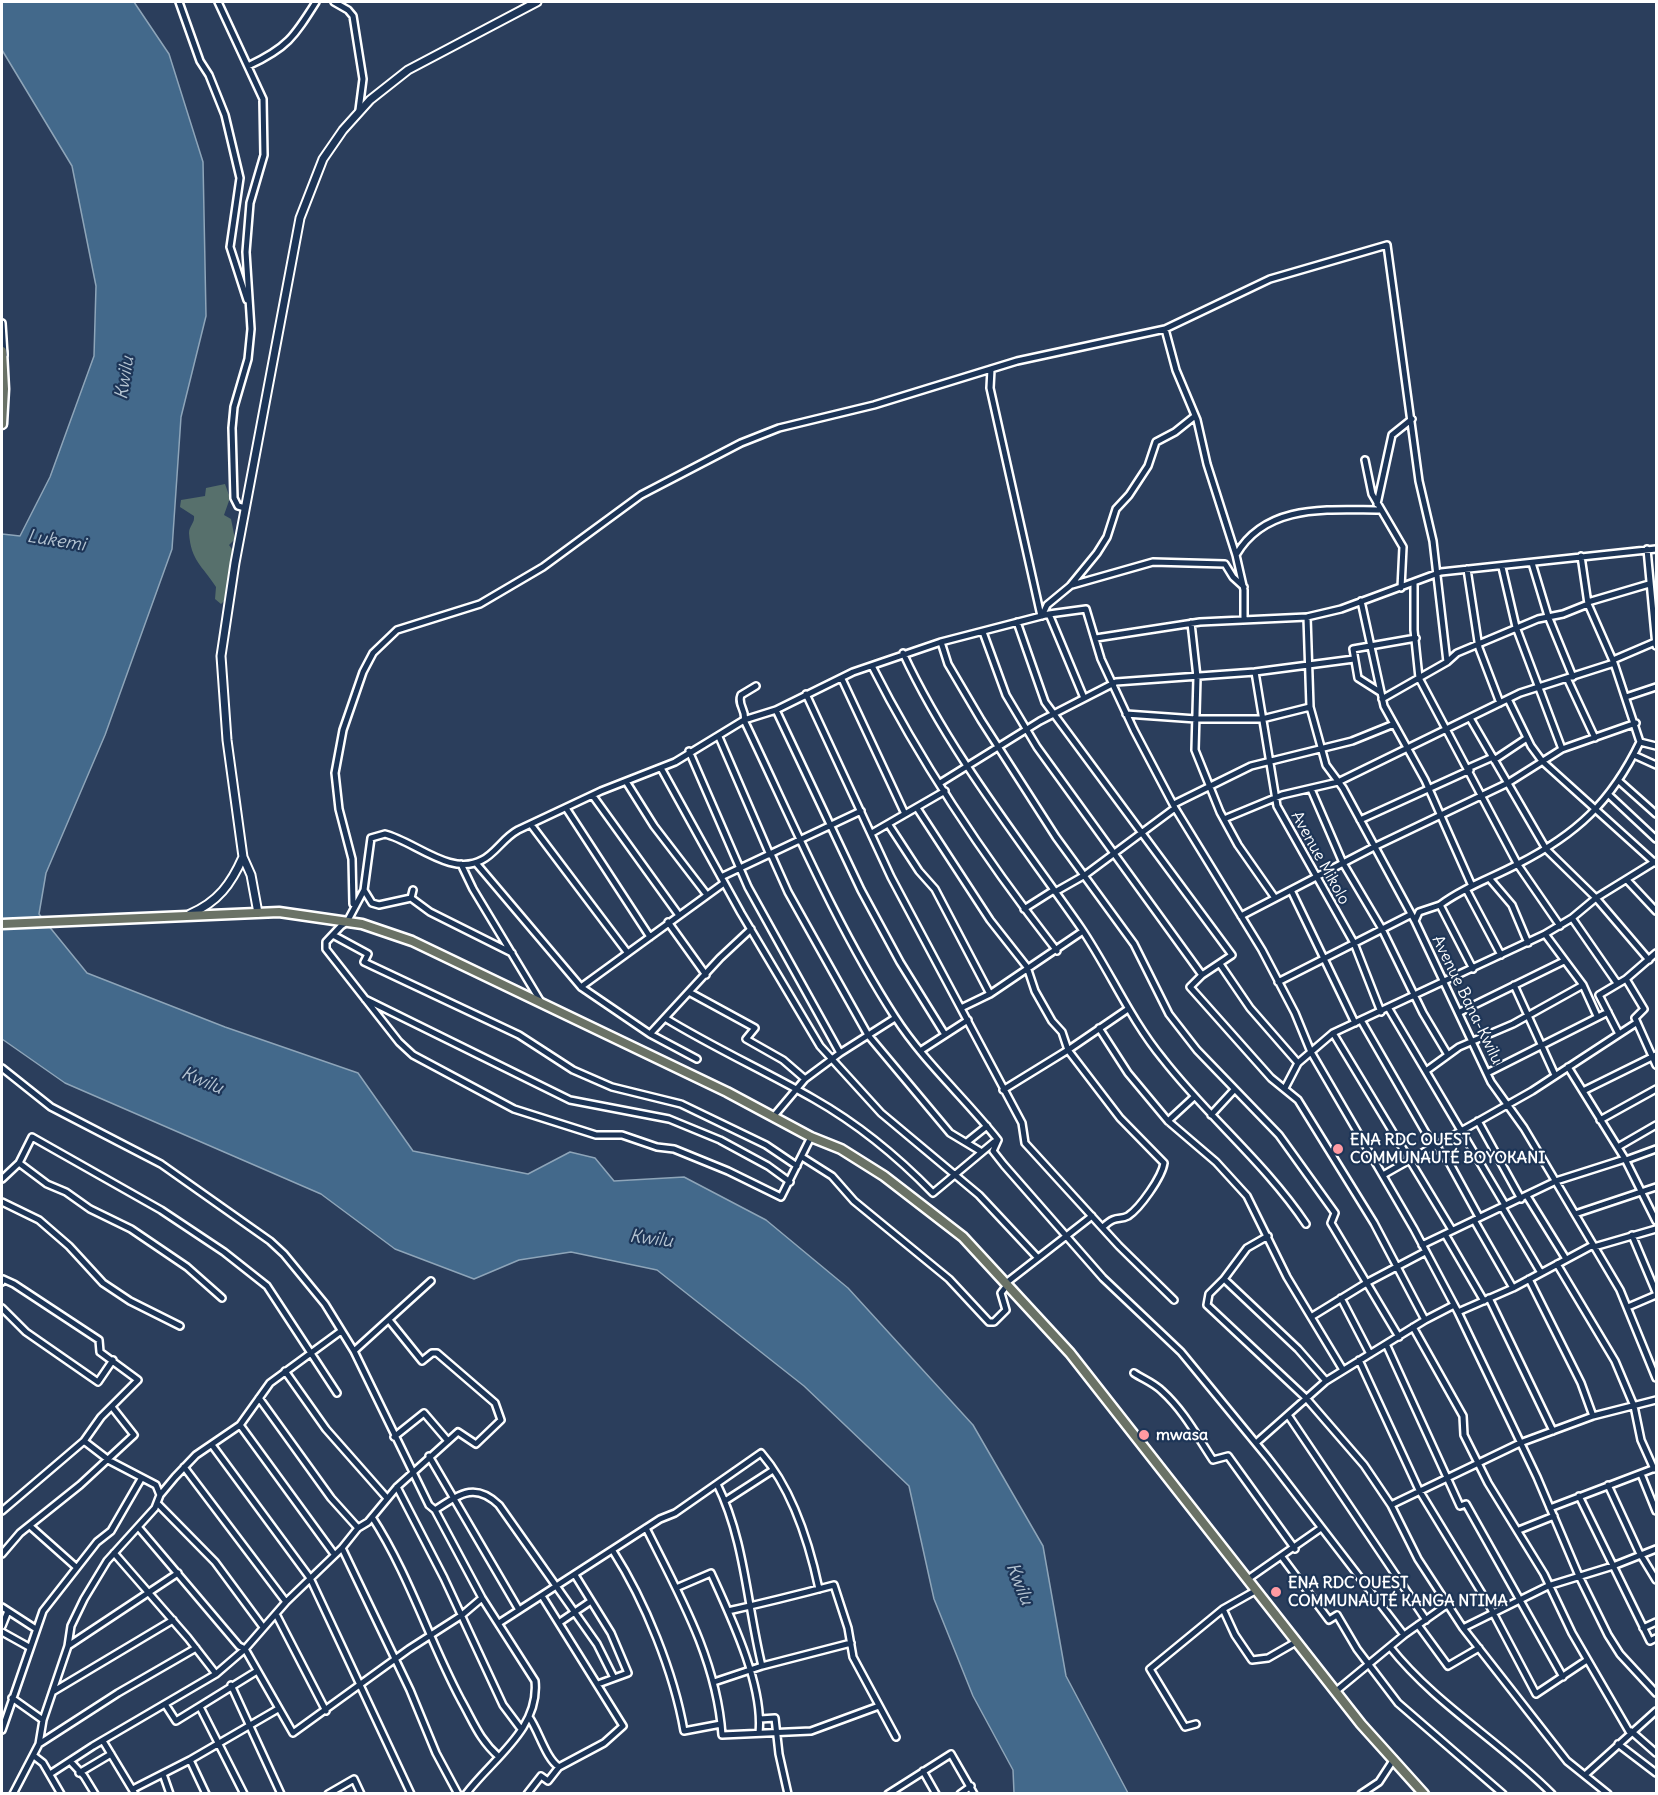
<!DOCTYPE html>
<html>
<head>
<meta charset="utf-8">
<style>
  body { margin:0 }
  #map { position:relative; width:1658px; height:1795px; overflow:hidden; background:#2b3e5c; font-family:Delius,sans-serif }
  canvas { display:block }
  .frame { position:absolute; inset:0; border:3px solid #fff; pointer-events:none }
</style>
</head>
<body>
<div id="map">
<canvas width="1658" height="1795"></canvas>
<div class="frame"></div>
</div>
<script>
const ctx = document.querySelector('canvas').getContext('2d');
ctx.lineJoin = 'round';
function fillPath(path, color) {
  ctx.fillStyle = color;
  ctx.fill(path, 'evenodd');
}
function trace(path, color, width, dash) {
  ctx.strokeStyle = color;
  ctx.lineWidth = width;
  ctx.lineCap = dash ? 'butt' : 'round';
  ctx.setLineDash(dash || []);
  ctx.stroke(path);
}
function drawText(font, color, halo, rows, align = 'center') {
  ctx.font = font + ' Delius,sans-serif';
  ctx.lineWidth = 4.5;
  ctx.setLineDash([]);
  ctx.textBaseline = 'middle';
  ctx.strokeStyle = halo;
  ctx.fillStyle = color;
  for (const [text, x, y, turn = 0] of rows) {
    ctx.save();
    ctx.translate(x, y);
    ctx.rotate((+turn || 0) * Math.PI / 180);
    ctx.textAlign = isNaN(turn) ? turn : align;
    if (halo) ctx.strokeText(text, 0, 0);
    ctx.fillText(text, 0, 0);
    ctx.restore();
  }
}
fillPath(new Path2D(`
  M225,484L230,498L224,515L231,519L235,539L229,545L234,552L224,601L221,604L215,599L216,587C202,565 191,561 189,533C189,526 195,523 194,516L180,507L181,500L205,496L206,488Z`), '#57706c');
const water = new Path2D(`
  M2,2H134L169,54L203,162L206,316L181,417L172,549L105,735L46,873L39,914L87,973L225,1027L358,1073L413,1151L528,1174L570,1152L595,1158L614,1181L684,1177L766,1220L848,1288L973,1425L1043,1546L1066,1676L1128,1793H1014L1013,1770L973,1696L934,1599L909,1486L804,1386L657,1270L571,1252L519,1260L474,1279L395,1249L321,1194L65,1083L2,1039V534L20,536L50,477L94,356L96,286L72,166L2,50Z`);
fillPath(water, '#43698b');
trace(water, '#8ea5b9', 1.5);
const minor = new Path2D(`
  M179,2L200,61L209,75L225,115L240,178L230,247L247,300
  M218,2L263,99L264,155L250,203L246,252L251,329L248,359L234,407L232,428L234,498L238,506L245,508
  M334,2L348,10L353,16L363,79L359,110
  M248,66C287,48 294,37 316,2
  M2,323L4,355
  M1165,329L1176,370L1197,420L1207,464L1236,555L1244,590V620
  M991,369L990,388L1041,616
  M1365,460L1372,494L1403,547L1401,588
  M1377,504L1392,435L1412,419
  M1647,549L1656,646
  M1236,555C1266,503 1328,510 1380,510
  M1532,563L1548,616L1573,677
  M1502,567L1516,627L1562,749
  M1467,569L1479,648L1500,703
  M1414,584V630L1419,678L1518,865L1560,926
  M1072,585L1153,562L1225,564L1233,577L1244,587
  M1361,601L1384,706L1425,780L1472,886
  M1588,602L1649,584
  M1049,614L1084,698
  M1042,616L1047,605L1070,586L1097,553L1107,537L1116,509L1129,495L1148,466L1156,442L1175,432L1195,416
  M1307,617L1310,707L1326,765L1343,788L1415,921L1491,1082L1524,1128L1620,1290L1656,1378
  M1017,622L1045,702L1232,955L1202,975L1190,987L1271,1078L1298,1100L1374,1223L1425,1320
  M1191,623L1197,677L1195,750L1220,812L1238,845L1275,898
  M983,632L1006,695L1037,747L1202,975
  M1096,638L1200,622L1307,617L1341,609L1441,572L1656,549
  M941,642L948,664L981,720L1056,837L1134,944L1169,1014L1197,1050L1279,1135L1335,1213L1331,1223L1399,1337
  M903,653C949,752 1019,839 1081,928C1110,971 1130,1019 1163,1059C1208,1117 1265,1163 1306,1224
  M1613,660L1655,642
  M872,666C923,767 987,861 1057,951
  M1255,672L1277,806L1354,943L1381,1012
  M1567,678L1595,738
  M842,679L905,814
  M756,686L741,695C737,705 747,711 744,720C792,820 835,924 895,1017C924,1062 965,1098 998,1140
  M1380,692L1358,678L1353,649L1416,638
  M806,694L891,877L1022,1123L1025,1143L1119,1246L1174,1300
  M1626,697L1656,687
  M1382,699L1447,662L1457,653L1538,619L1563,614L1588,604
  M1508,699L1531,746L1542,761L1655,863
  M776,710L861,890L900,962L944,1033
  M1126,714L1196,719H1262L1310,707
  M1470,718L1546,849L1596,898L1649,960
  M719,737L770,855
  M1640,742L1656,746
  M689,751L748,887L840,1053
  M1634,755L1656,765
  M1494,760L1527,738
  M661,768L741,913L820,1046L881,1113L979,1195L1037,1257
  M1468,768L1493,757
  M1619,781L1656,814
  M627,783L654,826L707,895
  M940,783L1040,721L1116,682L1255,672L1354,659
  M1311,789L1343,863L1382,929L1423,1013L1448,1055
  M1609,795L1656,839
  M593,796L678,914
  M1174,804L1251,766L1352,741L1394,724
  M566,808L650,937
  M917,808L990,920L1027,967L1035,991L1052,1021L1062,1032L1068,1050L1120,1118L1164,1163C1162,1177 1140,1208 1128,1216C1119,1221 1117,1214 1103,1227
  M1224,819L1282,795L1338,782L1520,693L1614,663
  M1360,820L1470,770
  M889,825L919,871L935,889L990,994
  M532,826L627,952
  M872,833L945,791
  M771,854L788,892L868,1035L950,1133L980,1151
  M476,863L581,987L650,1034L697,1059
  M461,864L473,889L541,1002
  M721,877L861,811
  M1489,878L1512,905L1528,943
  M1627,880L1656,911
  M1466,889L1501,955
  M364,890L372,903L379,905L411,898L413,890
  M1291,890L1355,1023
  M1055,892L1085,875L1175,808
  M411,898L430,912L512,953
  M353,904L352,859L339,809L335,773L343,730L363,672L373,653L397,630L480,604L543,567L641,495L741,443L779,428L874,405L1017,361L1165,329L1270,279L1387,245L1419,481L1433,541L1447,662
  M1440,905L1473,969
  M1024,909L1054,890
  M1241,916L1374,847L1508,783L1562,749L1636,723
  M1572,918L1617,983
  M1415,921L1419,912L1440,905C1464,887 1492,878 1518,864C1577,834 1611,802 1640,742L1614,663L1588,604L1581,556
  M668,922L706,975
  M1545,934L1583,985L1597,1016
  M333,935L368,954L364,962L519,1035L573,1070L612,1087L681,1104L766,1145L797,1166
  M1220,964L1250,1008L1298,1063
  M1626,979L1644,1009L1635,1018L1656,1065
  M1278,982L1410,915
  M1514,985L1555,1075
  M581,987L724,883
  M689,992L755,1028L746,1039L783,1060L805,1079
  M365,999L570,1100L669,1119L720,1140L768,1166L790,1182
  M961,1008L990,994L1083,931
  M1389,1009L1505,1205
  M1460,1012L1564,961
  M665,1018C714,1048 765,1071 814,1099C858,1124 898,1157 933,1193L994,1142
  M1361,1020L1426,1133L1450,1164L1479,1217
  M1099,1028L1128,1073L1168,1121L1216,1162L1247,1196L1287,1277L1343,1370
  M1333,1033L1452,1230
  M650,1034L720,958L751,929
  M1619,1034L1599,995L1626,979L1656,953
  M920,1051L968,1020
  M1568,1067L1625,1159L1656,1221
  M2,1068L51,1107L161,1164L270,1241L284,1254L325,1304L354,1351L429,1505L435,1510L482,1598L535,1681C540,1729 492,1759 466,1794
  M1426,1071L1459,1047L1513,1024L1583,985
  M1489,1072L1608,1012
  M1285,1088L1298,1063L1333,1033L1545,934L1572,918L1596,898L1656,861
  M1003,1090L1068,1050L1128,1009
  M1583,1091L1656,1055
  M1211,1115L1234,1090
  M773,1117L805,1079L840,1053L895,1018
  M1600,1120L1656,1089
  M1168,1121L1194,1097
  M1478,1121L1521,1199
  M811,1137L781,1197L728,1171L674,1149L657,1147L622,1135H596L514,1109L413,1055L399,1042L326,949V942L341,926L347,922L364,890L371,838L385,834C414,841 451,877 482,860C496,853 503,838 518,830L601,791L675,762L744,720L776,710L853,672L941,642L1049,614L1086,609L1101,659L1134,730L1175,808L1262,950L1295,1013L1311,1052L1414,1229L1458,1312L1537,1477L1579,1576L1608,1635L1620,1654L1656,1693
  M998,1140L993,1151L1004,1165L1103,1278L1181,1352L1268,1458L1404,1635
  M967,1142L987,1126
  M1618,1147L1656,1125
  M802,1157L832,1176L854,1201L949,1279L989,1322H994L1006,1310L1001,1293L1008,1284
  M1626,1160L1656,1149
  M19,1163L47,1184L66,1192L90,1209L131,1229L187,1267L222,1298
  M1383,1175L1532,1091L1636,1023
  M2,1179L19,1163L32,1137L161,1210L224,1252L267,1286L337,1393
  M1527,1196L1566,1259
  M2,1202L39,1220L69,1246L103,1283L130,1301L180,1326
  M1502,1207L1541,1273
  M1575,1214L1656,1187
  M1474,1220L1513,1288
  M1445,1234L1484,1301
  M1632,1235L1656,1292
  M1268,1236L1247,1248L1224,1279L1209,1294L1207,1305L1306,1398L1364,1465L1391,1505L1418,1559L1463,1628L1567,1761L1608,1794
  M1422,1245L1556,1181L1625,1159
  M1594,1247L1656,1229
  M1557,1264L1615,1361L1634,1406L1641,1440L1654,1469
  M1224,1279L1298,1349L1326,1381
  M1529,1279L1581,1383L1593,1416
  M2,1282L3,1279L14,1284L99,1340L100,1352L138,1380L101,1417L84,1441L2,1511
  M1006,1283L1092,1216
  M1341,1298L1370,1354
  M1489,1298L1553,1431
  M1628,1307L1656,1295
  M2,1308L26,1332L98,1382L113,1360
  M1458,1312L1513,1288L1593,1245
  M1311,1317L1368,1282L1425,1252
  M1413,1327L1463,1416L1464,1435L1488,1483L1544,1574L1572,1633L1630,1733
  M1387,1346L1460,1506L1466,1504L1563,1677
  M354,1351L431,1281
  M1359,1360L1419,1490L1489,1605L1536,1694L1587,1660
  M285,1371L326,1429L386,1497
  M1134,1373C1143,1379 1154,1383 1162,1391C1184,1411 1197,1436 1213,1460L1228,1456L1295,1549
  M259,1398L331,1498L358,1528
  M1288,1415L1426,1620
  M240,1425L334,1554
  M394,1437L424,1413L448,1441
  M84,1441L110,1461L156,1485L160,1495
  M1256,1443L1326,1381L1425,1320L1454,1305
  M212,1445L310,1578L411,1794
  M429,1456L519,1610
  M184,1467L286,1602
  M1641,1474L1656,1511
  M717,1484C745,1540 747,1606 762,1666
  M1608,1485L1639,1552L1656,1580
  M397,1487L444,1578L503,1705L521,1729
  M1579,1496L1650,1641L1656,1638
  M725,1501L773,1470
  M157,1503L215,1562L263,1627
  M1391,1505L1520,1443L1593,1416L1656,1400
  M1550,1508L1655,1468
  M435,1510C460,1494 475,1482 499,1505L597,1644L614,1678
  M372,1517C409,1574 429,1640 461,1700C474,1723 479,1739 499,1757
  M30,1526L76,1567
  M139,1528L239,1646L245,1649L293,1733L409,1649L462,1615L482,1598
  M646,1528C679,1594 717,1660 722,1735L811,1731L879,1706
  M1519,1530L1554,1516
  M342,1548L410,1690L436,1753L458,1794
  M613,1551C645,1601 674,1673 684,1731L721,1724
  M114,1553L188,1638L216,1674
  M2,1554L20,1533L80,1485L134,1435L112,1407
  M1282,1557L1329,1620L1337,1615L1357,1649L1398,1703L1503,1794
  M575,1575L611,1633L628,1673L598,1684
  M1248,1579L1321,1528
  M676,1588L711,1573C731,1617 764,1686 759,1733
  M2,1607L36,1629
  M1223,1609L1235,1635L1252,1660L1268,1658L1296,1642
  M728,1611C764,1603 800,1594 834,1585L848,1628L853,1657L896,1737
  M276,1614L326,1711
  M560,1622L591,1601
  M499,1623L660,1519L675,1513L761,1453C793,1490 809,1542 819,1589
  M1418,1625L1448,1666L1479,1648
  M2,1626L8,1611
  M1463,1628L1548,1586L1613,1566L1656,1549
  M1643,1628L1656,1622
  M2,1632L29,1647
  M68,1646L178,1573
  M1390,1647C1436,1705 1500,1741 1552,1794
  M714,1682L762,1666L851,1643
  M231,1685L281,1794
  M54,1691L173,1620
  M1335,1692L1404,1635L1448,1604
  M12,1698L43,1720
  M165,1704L176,1721L257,1671
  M200,1707L244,1794
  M529,1717C539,1731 546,1759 559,1767
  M760,1719L775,1718L779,1754L788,1794
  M1196,1724L1185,1727L1150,1669L1223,1609L1255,1591
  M2,1730L43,1611L97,1542L111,1531L141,1479
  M1631,1731L1656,1753
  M103,1741L135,1794
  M39,1744L118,1693L196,1648
  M1618,1744L1656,1773
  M34,1756L43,1763L61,1794
  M190,1760L206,1794
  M70,1761L84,1776L95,1794
  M923,1771L936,1794
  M79,1773L111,1754
  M50,1774L93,1746L216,1674L245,1649L286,1602L342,1548L358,1528L368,1522L397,1487L458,1432L476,1444L501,1420L495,1403L437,1353H432L422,1361L389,1320
  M163,1774L170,1794
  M1585,1775L1656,1711
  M133,1789L190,1760L278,1709
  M13,1794L39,1744L43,1720L68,1646L71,1626L84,1599L107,1561L155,1508L160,1495L175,1477L196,1455L240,1425L270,1383L341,1331
  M328,1794L354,1779L361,1794
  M527,1794L541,1776L548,1781L559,1767L604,1743L623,1726L542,1596
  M888,1794L951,1754L974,1794
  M960,1794L971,1786
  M1361,1794L1379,1782L1394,1759`);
const secondary = new Path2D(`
  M258,913L251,875L243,857L227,740L221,656L235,563L300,218L323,159L343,130L370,100L408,70L537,2
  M190,914C218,902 231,884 243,857`);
const trunk = new Path2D(`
  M2,351L4,389L2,424
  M2,924L279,912L362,924L412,941L727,1092L811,1137L841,1149L884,1176L963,1237L1070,1353L1361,1724L1424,1794`);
trace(minor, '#fff', 10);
trace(secondary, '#fff', 11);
trace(trunk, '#fff', 13);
trace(minor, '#1d3557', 5);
trace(secondary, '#1d3557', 7);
trace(trunk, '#6a7266', 8);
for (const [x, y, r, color] of [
  [1338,1149,6,"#ff9aa2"],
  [1144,1435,6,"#ff9aa2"],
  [1276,1592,6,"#ff9aa2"]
]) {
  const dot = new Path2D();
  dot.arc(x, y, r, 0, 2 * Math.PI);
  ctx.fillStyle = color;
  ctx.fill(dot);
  trace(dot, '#1d3557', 2);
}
drawText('16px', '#fff', '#1d3557', [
  ["Avenue Mikolo",1320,858,61],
  ["Avenue Bana-Kwilu",1467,1000,64]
]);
drawText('bold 16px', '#fff', '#1d3557', [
  ["ENA RDC OUEST",1350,1140],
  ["COMMUNAUTÉ BOYOKANI",1350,1158],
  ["mwasa",1156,1435],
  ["ENA RDC OUEST",1288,1583],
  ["COMMUNAUTÉ KANGA NTIMA",1288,1601]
], 'left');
drawText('italic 18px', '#b4c3d1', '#1d3557', [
  ["Kwilu",125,378,-81],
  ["Lukemi",56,541,9],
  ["Kwilu",202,1081,23],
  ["Kwilu",651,1239,7],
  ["Kwilu",1019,1584,68]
]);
</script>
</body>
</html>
